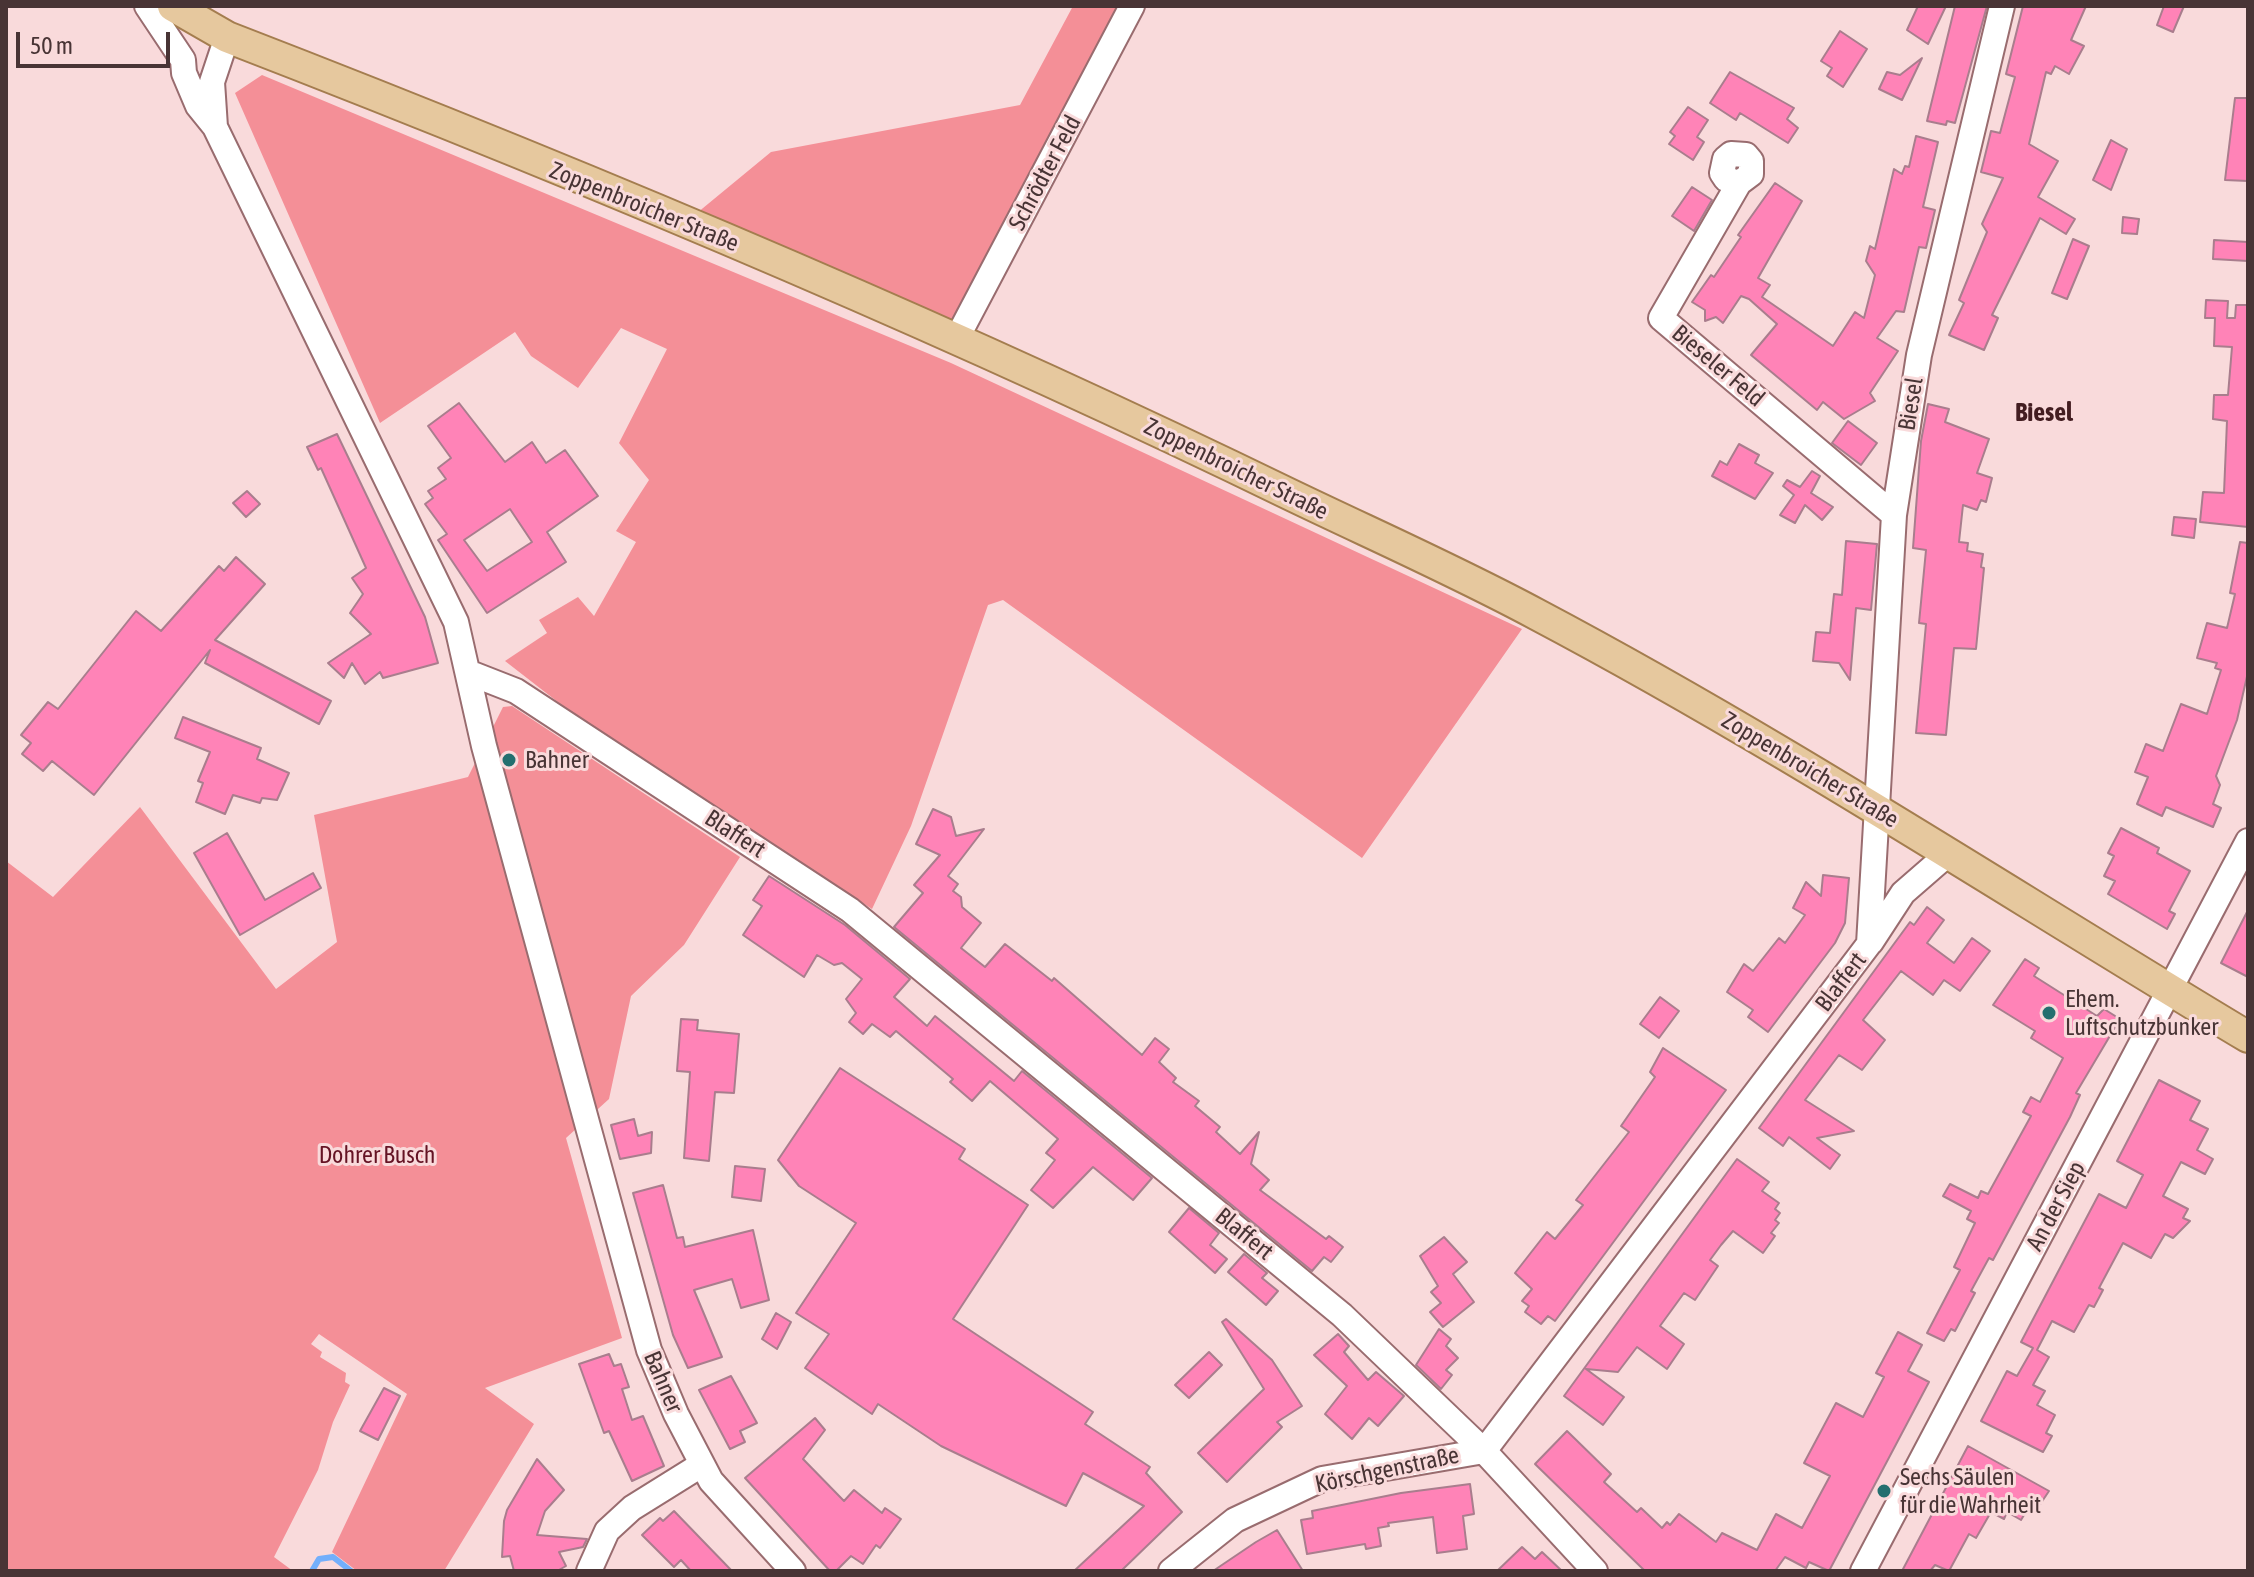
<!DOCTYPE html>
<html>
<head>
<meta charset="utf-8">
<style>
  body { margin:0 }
  #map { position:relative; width:2254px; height:1577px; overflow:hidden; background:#f9dadb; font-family:"Asap Condensed",sans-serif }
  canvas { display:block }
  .frame { position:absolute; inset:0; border:8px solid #483435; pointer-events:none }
  .scale { position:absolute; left:16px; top:32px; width:154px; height:36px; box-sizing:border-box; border:4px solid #483435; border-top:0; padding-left:10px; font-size:24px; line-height:28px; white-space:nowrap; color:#483435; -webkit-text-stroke:6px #f9dadb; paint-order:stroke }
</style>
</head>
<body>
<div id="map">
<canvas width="2254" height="1577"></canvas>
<div class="frame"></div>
<div class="scale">50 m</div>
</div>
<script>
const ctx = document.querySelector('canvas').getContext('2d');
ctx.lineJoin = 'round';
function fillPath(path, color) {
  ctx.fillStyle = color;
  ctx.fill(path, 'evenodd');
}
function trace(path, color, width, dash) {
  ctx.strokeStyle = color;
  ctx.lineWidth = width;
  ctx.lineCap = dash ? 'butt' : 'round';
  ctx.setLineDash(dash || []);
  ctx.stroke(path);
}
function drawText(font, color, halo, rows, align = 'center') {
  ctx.font = font + ' "Asap Condensed",sans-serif';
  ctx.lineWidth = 6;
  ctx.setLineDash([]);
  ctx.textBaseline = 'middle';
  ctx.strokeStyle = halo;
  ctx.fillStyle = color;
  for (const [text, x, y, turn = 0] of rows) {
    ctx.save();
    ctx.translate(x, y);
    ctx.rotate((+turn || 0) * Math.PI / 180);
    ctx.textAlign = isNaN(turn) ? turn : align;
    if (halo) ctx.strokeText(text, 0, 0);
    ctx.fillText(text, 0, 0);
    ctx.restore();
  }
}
fillPath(new Path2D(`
  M1073,6H1123L963,327L697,213L771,152L1020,105Z
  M262,75L951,363L1522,629L1362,858L1003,600L988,605L911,826L872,909L572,713L505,661L547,633L539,620L578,597L594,616L636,542L616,531L649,480L619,443L667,349L621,328L578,388L531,356L515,332L380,423L235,93Z
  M512,706L740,857L684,945L631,996L609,1099L566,1138L622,1338L485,1388L534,1424L444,1571H357L332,1552L407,1394L319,1334L311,1344L322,1352L320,1357L346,1373L345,1382L350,1385L333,1422L318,1470L274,1557L293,1571H6V861L53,897L140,807L276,989L337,942L314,815L468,777L503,707Z`), '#f48f97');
trace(new Path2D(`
  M312,1571L319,1559L333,1557L351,1571`), '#73affb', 6);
const building = new Path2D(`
  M1918,6H1946L1928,44L1907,30Z
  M1955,6H1987L1955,123L1947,121L1946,125L1927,121Z
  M2023,6H2086L2071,40L2084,46L2069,74L2055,66L2051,74L2046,72L2029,144L2058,161L2038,197L2075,219L2066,234L2040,218L1992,315L1998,318L1984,350L1949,335L1964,303L1959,300L1987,232L1982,224L2003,178L1981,172L1991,131L2000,133L2015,77L2006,74Z
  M2164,6H2184L2173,32L2157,25Z
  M1840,31L1867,49L1843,87L1827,76L1832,68L1821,61Z
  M1922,58L1902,100L1879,89L1887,72L1900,75Z
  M1730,72L1794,108L1787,119L1798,128L1788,143L1740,113L1736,120L1710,103Z
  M2235,98H2248V181L2225,180Z
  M1688,107L1708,120L1697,137L1704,142L1693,160L1669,144L1675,136L1670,132Z
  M1916,136L1938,142L1923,207L1935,210L1926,248L1919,247L1904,312L1896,311L1877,338L1898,351L1870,393L1875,401L1844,419L1823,402L1817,410L1751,355L1777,324L1749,299L1741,296L1723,323L1716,317L1705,321V310L1692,302L1711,275L1714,277L1741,237L1738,235L1775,183L1802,201L1758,278L1770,285L1762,297L1833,346L1855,312L1864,318L1875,275L1866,261L1870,246L1875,249L1894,169L1902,174L1905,166L1909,167Z
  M2111,140L2127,149L2111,190L2093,180Z
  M1692,187L1712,200L1694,231L1672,216Z
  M2123,217L2139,219L2137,234L2122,233Z
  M2073,239L2089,246L2067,299L2052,293Z
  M2214,240L2248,242V261L2213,259Z
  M2206,300L2228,301L2227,318H2235L2236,305H2248V527L2200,522L2203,492L2224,493L2227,421L2213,419L2214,395H2228L2232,347L2214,346L2215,318H2205Z
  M459,403L505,462L532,442L546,463L565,450L598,496L547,532L566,562L487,613L438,540L447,534L425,504L433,498L428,491L446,479L438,468L451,458L428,426ZM510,509L532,542L487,571L464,540Z
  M1928,404L1949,409L1945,422L1989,439L1977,473L1992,478L1986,502L1981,500L1977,510L1963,505L1959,542L1968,543L1967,551L1983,554L1981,567L1984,568L1976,649L1954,648L1946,735L1916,733L1926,624L1919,623L1926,550L1913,548L1921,441Z
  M1848,421L1877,443L1861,465L1832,443Z
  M337,434L425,617L438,663L383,678L380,672L365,684L352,663L344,678L328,663L371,634L350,613L363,594L352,578L366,568L321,468L318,470L307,447Z
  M1739,444L1759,455L1755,463L1773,473L1755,499L1712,476L1720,461L1727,465Z
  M1812,471L1820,476L1811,493L1833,507L1822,520L1805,505L1795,523L1780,515L1794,495L1783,486L1787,480L1800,487Z
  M247,491L260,504L246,517L233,503Z
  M2174,517L2196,519L2194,538L2172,535Z
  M1846,541L1877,544L1871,610L1856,608L1850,680L1839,663L1813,661L1816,632L1830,633L1834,594L1842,595Z
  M2240,542L2248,543V672L2237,720L2216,776L2220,785L2213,804L2221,808L2213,827L2166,807L2162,816L2137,804L2148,777L2135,772L2146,744L2163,751L2181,704L2207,714L2221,670L2215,668L2217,663L2197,658L2207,623L2227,628L2235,594L2230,593Z
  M236,557L265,584L215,640L331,701L319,724L205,663L210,650L94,795L52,761L43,771L22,754L31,743L21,735L48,702L58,709L136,611L161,631L219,566L224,571Z
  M183,717L261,748L257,759L289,773L277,800L262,798L260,803L233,795L225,814L196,802L203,783L198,781L210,752L175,738Z
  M933,809L951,817L956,836L984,829L948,876L958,884L953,891L961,897L962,907L981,923L961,948L985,967L1005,944L1052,981L1054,978L1142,1055L1155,1038L1169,1049L1159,1062L1176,1078L1173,1082L1199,1101L1195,1106L1220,1127L1216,1132L1240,1154L1259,1132L1251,1164L1269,1180L1260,1190L1326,1239L1329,1236L1343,1247L1331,1262L1324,1257L1312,1271L894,927L923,893L914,885L940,855L916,844Z
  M2121,828L2159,848L2157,853L2190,871L2169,911L2175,914L2167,929L2108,894L2115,881L2104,876L2114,856L2108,853Z
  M227,833L265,900L313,873L321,888L240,935L194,853Z
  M1823,875L1849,878L1845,923L1835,943L1768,1032L1748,1017L1753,1010L1727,992L1744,964L1753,971L1779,938L1785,943L1805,915L1793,908L1806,882L1821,896Z
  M769,876L845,925L910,979L894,997L927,1026L935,1016L1014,1081L1022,1071L1152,1178L1133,1200L1093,1167L1053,1208L1031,1190L1055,1160L1046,1153L1058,1139L990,1081L972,1101L950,1082L953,1079L896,1031L890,1037L872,1024L863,1034L849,1022L856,1013L846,999L862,979L842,963L834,965L817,955L804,977L743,935L762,906L753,900Z
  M1927,907L1944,920L1927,943L1954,963L1972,938L1990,951L1960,991L1944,980L1933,995L1901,971L1863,1020L1885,1040L1862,1070L1839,1055L1805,1100L1854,1131L1817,1138L1840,1155L1830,1169L1789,1137L1783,1146L1759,1128L1910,922L1914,925Z
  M2248,910V977L2221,963Z
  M2025,959L2039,968L2034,976L2097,1016L2104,1009L2120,1019L2076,1093L2080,1095L2070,1117L1993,1260L1989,1258L1971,1291L1975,1293L1955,1331L1951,1329L1944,1341L1927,1333L1960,1270L1954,1267L1975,1223L1967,1219L1971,1211L1943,1196L1950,1184L1978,1198L1981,1191L1988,1194L2031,1116L2023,1112L2031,1097L2040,1102L2063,1058L2031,1038L2035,1031L1993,1005Z
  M1660,997L1679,1011L1659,1038L1640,1024Z
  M681,1019L698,1020L697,1030L739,1034L734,1093L715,1092L709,1161L684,1158L690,1072L677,1071Z
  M1663,1048L1726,1090L1555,1321L1548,1316L1541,1324L1525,1312L1529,1306L1522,1301L1532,1289L1515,1273L1547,1232L1555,1239L1583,1205L1576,1200L1629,1132L1621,1126L1655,1077L1650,1072Z
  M840,1068L965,1149L959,1159L1028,1205L953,1319L1093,1412L1085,1424L1150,1467L1146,1473L1182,1512L1121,1571H1074L1144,1506L1083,1473L1066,1506L941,1446L878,1404L872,1414L805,1368L829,1334L796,1313L856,1223L799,1186L778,1160Z
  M2159,1080L2200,1101L2190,1120L2208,1129L2197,1150L2213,1159L2205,1174L2181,1162L2163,1196L2188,1209L2183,1218L2190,1221L2173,1238L2165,1234L2151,1258L2123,1243L2099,1288L2103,1290L2094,1307L2089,1305L2074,1332L2052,1321L2037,1350L2049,1357L2033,1385L2045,1391L2037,1405L2055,1415L2046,1433L2052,1436L2043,1452L1981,1421L2007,1371L2017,1376L2033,1348L2021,1342L2099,1194L2126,1208L2143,1175L2117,1161Z
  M634,1119L638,1136L652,1132L651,1153L620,1159L611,1125Z
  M1737,1159L1769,1182L1762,1191L1779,1203L1775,1209L1780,1213L1775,1220L1779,1223L1771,1233L1775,1236L1763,1253L1733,1231L1721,1245L1710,1260L1718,1266L1695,1300L1684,1293L1660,1326L1684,1344L1667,1369L1637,1347L1618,1372L1586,1369L1624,1397L1603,1425L1564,1396Z
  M735,1166L765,1169L761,1201L732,1197Z
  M663,1185L677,1238L683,1237L685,1247L753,1230L769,1300L741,1308L732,1279L694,1290L722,1357L688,1368L673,1335L633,1193Z
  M1189,1208L1219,1233L1210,1245L1227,1259L1215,1273L1169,1232Z
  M1444,1237L1467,1262L1453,1274L1474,1302L1443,1327L1430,1312L1441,1303L1431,1292L1438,1286L1420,1256Z
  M1244,1254L1267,1273L1262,1278L1278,1291L1266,1305L1228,1272Z
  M776,1313L791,1322L777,1349L762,1339Z
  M1226,1319L1272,1360L1302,1406L1277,1422L1282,1427L1227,1482L1198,1453L1264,1389L1222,1322Z
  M1439,1329L1451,1339L1446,1346L1458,1358L1446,1370L1452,1375L1441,1389L1416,1365Z
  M1898,1332L1922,1345L1908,1371L1929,1382L1829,1571L1809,1562L1806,1568L1785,1557L1775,1571H1645L1535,1464L1567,1431L1611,1474L1604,1482L1637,1512L1641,1508L1662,1528L1667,1522L1670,1525L1679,1514L1716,1542L1722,1533L1757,1550L1776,1514L1802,1528L1830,1476L1804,1463L1836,1403L1863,1417L1884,1377L1876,1373Z
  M1338,1334L1349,1346L1344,1352L1368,1380L1376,1372L1404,1396L1378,1426L1369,1418L1352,1439L1325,1414L1347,1386L1314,1355Z
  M1209,1352L1222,1365L1189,1398L1175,1385Z
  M609,1354L614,1366L621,1364L629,1387L622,1389L632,1420L643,1416L664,1466L632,1481L609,1431L604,1433L579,1364Z
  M731,1376L757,1423L740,1431L745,1442L730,1449L699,1390Z
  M384,1388L400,1396L378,1440L360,1431Z
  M815,1418L825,1430L803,1459L844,1501L854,1490L882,1513L885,1508L901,1519L880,1548L876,1545L863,1564L851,1556L836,1571H830L745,1478Z
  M1968,1446L2049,1491L2037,1509L2030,1505L2021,1520L2007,1512L2004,1519L1991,1512L1976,1538L1969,1534L1949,1571L1935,1565L1930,1571H1902Z
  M537,1459L564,1490L545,1511L537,1535L587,1539L583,1547L559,1552L566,1566L557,1571H514L510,1556L502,1557L504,1521L507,1510Z
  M1470,1484L1474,1514L1463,1516L1467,1549L1437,1553L1433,1517L1388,1523L1389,1526L1378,1528L1381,1546L1366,1549L1365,1544L1307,1554L1301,1520L1313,1518L1312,1511L1401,1493Z
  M674,1511L702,1540L732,1571H691L681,1560L674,1567L642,1535L660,1518L663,1521Z
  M1277,1530L1303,1571H1213L1256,1542Z
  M1522,1547L1535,1559L1542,1552L1562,1571H1497Z`);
fillPath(building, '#ff83b7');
trace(building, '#a97d8d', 2);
const minor = new Path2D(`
  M147,6L183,60L184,73L198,106L215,127L456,622L484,746L649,1350L676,1414L711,1481L793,1571
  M215,127L212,82L227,37
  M1739,183L1726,179L1722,173L1725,159L1731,154L1746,155L1751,161V174L1739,183L1661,318L1894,515
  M957,338L1132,6
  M470,673L516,691L850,910L1342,1315L1484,1451L1595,1571
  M1871,942L1903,893L1949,853
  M1484,1451L1869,944L1894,515L1919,355L2002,6
  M589,1571L607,1531L632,1508L701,1465
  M1171,1571L1235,1520L1322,1479L1484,1451
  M1863,1571L2248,841`);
const major = new Path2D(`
  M173,6L227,37C587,176 944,326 1291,495C1372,534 1456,571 1536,614C1780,743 2011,895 2248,1037`);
trace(minor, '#996c6f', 28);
trace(major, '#a47d4f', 34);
trace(minor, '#fff', 24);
trace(major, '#e6c89e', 30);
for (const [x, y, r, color] of [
  [509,760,8,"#246f6f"],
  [2049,1013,8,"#246f6f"],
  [1884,1491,8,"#246f6f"]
]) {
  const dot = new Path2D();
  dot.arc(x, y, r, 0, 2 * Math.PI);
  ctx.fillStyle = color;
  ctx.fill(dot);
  trace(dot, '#f9dadb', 3);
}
drawText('24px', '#483435', '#f9dadb', [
  ["Schrödter Feld",1045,173,-62],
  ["Zoppenbroicher Straße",644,207,22],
  ["Bieseler Feld",1718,366,40],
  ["Biesel",1911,404,-81],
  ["Zoppenbroicher Straße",1236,469,26],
  ["Zoppenbroicher Straße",1810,770,31],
  ["Blaffert",735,834,33],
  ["Blaffert",1841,982,-53],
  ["An der Siep",2056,1206,-62],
  ["Blaffert",1244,1234,39],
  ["Bahner",663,1382,67],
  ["Körschgenstraße",1387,1470,-12]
]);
drawText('24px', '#483435', '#f9dadb', [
  ["Bahner",525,760],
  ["Ehem.",2065,999],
  ["Luftschutzbunker",2065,1027],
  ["Sechs Säulen",1900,1477],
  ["für die Wahrheit",1900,1505]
], 'left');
drawText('24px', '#651324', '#f9dadb', [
  ["Dohrer Busch",377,1155]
]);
drawText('bold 26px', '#431d21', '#f9dadb', [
  ["Biesel",2044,413]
]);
</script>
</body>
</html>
